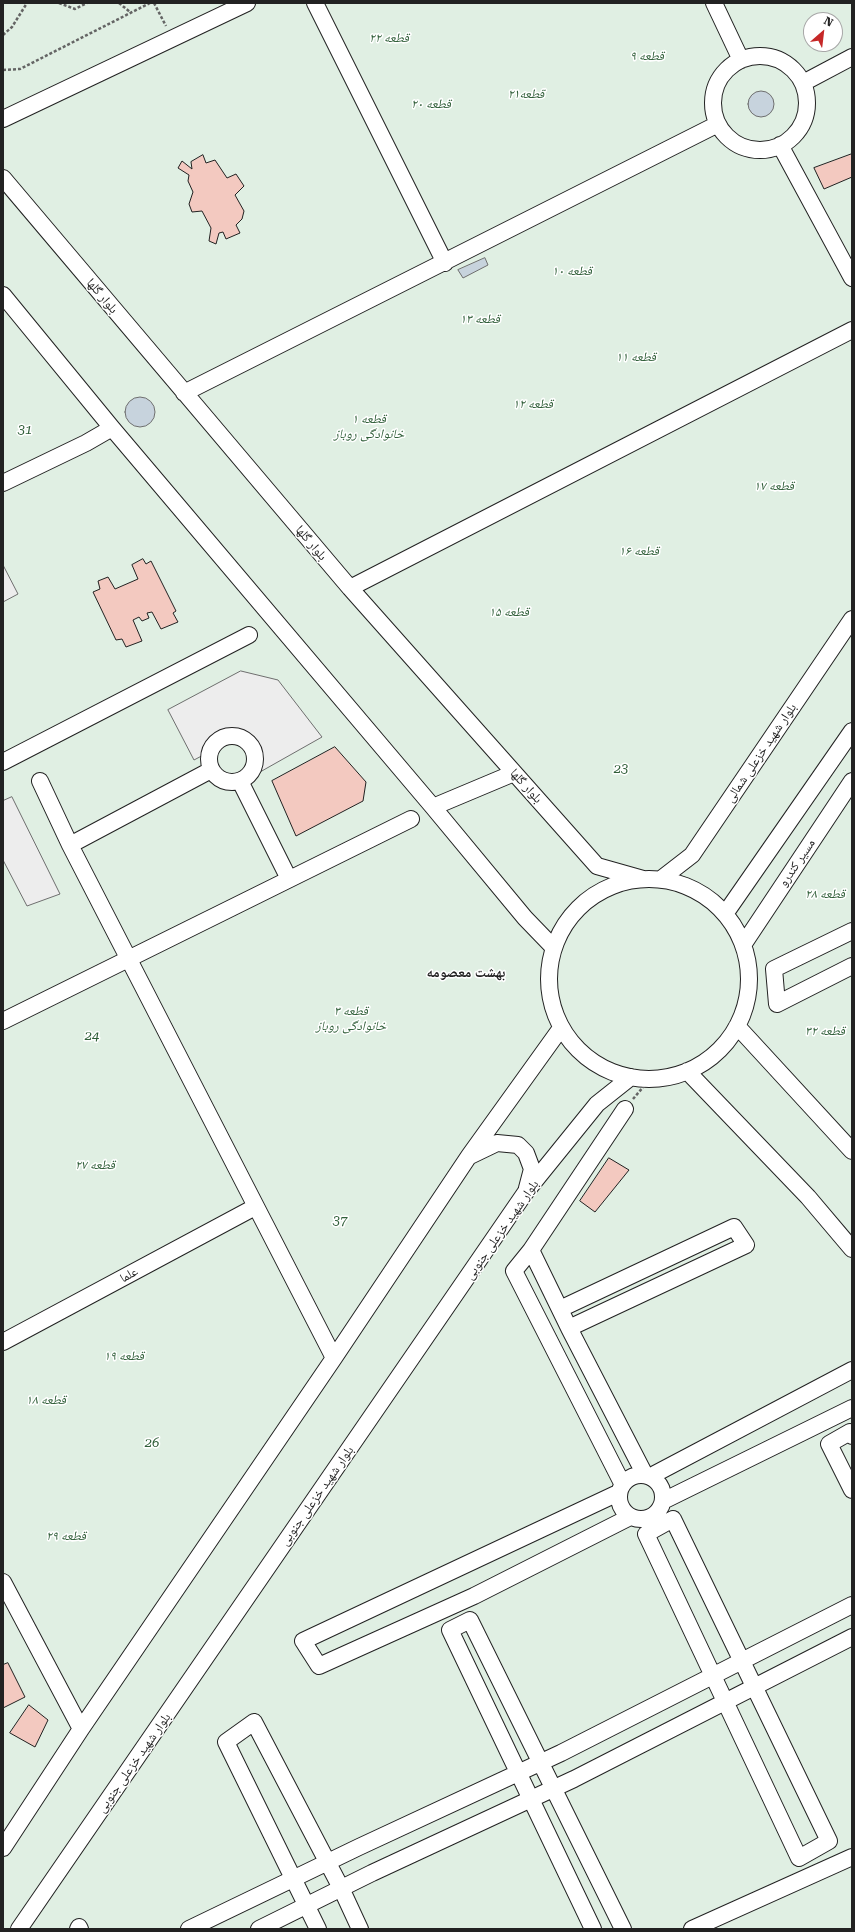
<!DOCTYPE html>
<html>
<head>
<meta charset="utf-8">
<style>
  body { margin:0 }
  #map { position:relative; width:855px; height:1932px; overflow:hidden; background:#fff; font-family:"Roboto Serif",serif }
  canvas { display:block }
  .frame { position:absolute; inset:0; border:4px solid #222; pointer-events:none }
  .north { position:absolute; left:803px; top:12px; width:40px; height:40px; box-sizing:border-box; background:#fff; border:1px solid #a7a7a7; border-radius:50%; rotate:28deg; font-size:11px; font-weight:700; line-height:16px; text-align:center; color:#222 }
  .north::after { content:''; display:block; margin:auto; width:14px; height:18px; background:#c62828; clip-path:polygon(50% 0,100% 100%,50% 72%,0 100%) }
</style>
</head>
<body>
<div id="map">
<canvas width="855" height="1932"></canvas>
<div class="frame"></div>
<div class="north">N</div>
</div>
<script>
const ctx = document.querySelector('canvas').getContext('2d');
ctx.lineJoin = 'round';
function fillPath(path, color) {
  ctx.fillStyle = color;
  ctx.fill(path, 'evenodd');
}
function trace(path, color, width, dash) {
  ctx.strokeStyle = color;
  ctx.lineWidth = width;
  ctx.lineCap = dash ? 'butt' : 'round';
  ctx.setLineDash(dash || []);
  ctx.stroke(path);
}
function drawText(font, color, halo, rows, align = 'center') {
  ctx.font = font + ' "Roboto Serif","Noto Naskh Arabic",serif';
  ctx.lineWidth = 3;
  ctx.setLineDash([]);
  ctx.textBaseline = 'middle';
  ctx.strokeStyle = halo;
  ctx.fillStyle = color;
  for (const [text, x, y, turn = 0] of rows) {
    ctx.save();
    ctx.translate(x, y);
    ctx.rotate((+turn || 0) * Math.PI / 180);
    ctx.textAlign = isNaN(turn) ? turn : align;
    if (halo) ctx.strokeText(text, 0, 0);
    ctx.fillText(text, 0, 0);
    ctx.restore();
  }
}
const green = new Path2D(`
  M3,3H852V1929H3ZM811,20H835V44H811Z`);
fillPath(green, '#e0efe3');
trace(green, '#6f6f6f', 1);
const parking = new Path2D(`
  M3,565L18,594L3,602Z
  M241,671L278,680L322,737L260,772L241,735L194,760L168,710Z
  M12,797L60,894L27,906L3,860V801Z`);
fillPath(parking, '#ededed');
trace(parking, '#6f6f6f', 1);
const water = new Path2D(`
  M748 104a13 13 0 1 1 26 0a13 13 0 1 1-26 0Z
  M485,258L488,265L463,278L458,270Z
  M125 412a15 15 0 1 1 30 0a15 15 0 1 1-30 0Z`);
fillPath(water, '#c7d3dd');
trace(water, '#6f6f6f', 1);
const building = new Path2D(`
  M852,154V177L824,189L814,168Z
  M203,155L206,163L215,160L227,178L236,174L244,186L235,195L244,211L242,219L236,225L240,233L226,239L223,232L219,233L216,244L209,241L211,228L202,211L192,212L189,204L193,192L188,181L189,175L178,168L182,161L192,169L191,162Z
  M143,559L146,564L151,561L176,611L173,613L178,622L161,629L152,612L147,613L149,618L142,621L139,617L133,620L142,641L126,647L122,639L116,640L93,592L100,589L98,581L108,577L115,589L138,579L132,565Z
  M335,747L366,782L363,801L296,836L272,781Z
  M609,1158L629,1170L595,1212L580,1201Z
  M8,1663L25,1697L3,1708V1665Z
  M29,1705L48,1720L35,1747L10,1733Z`);
fillPath(building, '#f3c9c0');
trace(building, '#222', 1);
const minor = new Path2D(`
  M315,3L445,263
  M714,3L741,60
  M713 103a47 47 0 1 1 94 0a47 47 0 1 1-94 0Z
  M803,83L852,57
  M3,119L247,3
  M780,145L852,278
  M3,178L350,588L597,866L643,879
  M3,295L112,428L433,807L525,918L553,947
  M184,393L718,124
  M3,483L86,443L112,428
  M350,588L852,330
  M209 759a23 23 0 1 1 46 0a23 23 0 1 1-46 0Z
  M3,762L249,635
  M40,781L70,845L334,1358
  M240,781L289,879
  M433,807L514,773
  M70,845L211,770
  M661,879L692,855L852,619
  M549 979a100 100 0 1 1 200 0a100 100 0 1 1-200 0Z
  M725,914L852,731
  M852,931L774,969L777,1004L852,966
  M743,945L852,781
  M3,1021L411,819
  M737,1026L852,1151
  M687,1071L808,1197L852,1249
  M470,1156L497,1143L518,1145L526,1153L532,1169L527,1188
  M531,1250L625,1109
  M560,1309L734,1227L746,1245L569,1328
  M3,1342L255,1207
  M852,1436L850,1432L829,1444L852,1490
  M619 1497a22 22 0 1 1 44 0a22 22 0 1 1-44 0Z
  M651,1476L852,1370
  M622,1483L514,1271L531,1250L569,1328L645,1475
  M618,1493L303,1641L319,1666L474,1596L630,1517
  M663,1501L852,1408
  M673,1519L829,1841L799,1858L646,1534Z
  M3,1582L81,1729
  M3,1848L81,1729L334,1358L469,1156L561,1028
  M19,1929L525,1193L597,1104L631,1077
  M78,1929L79,1927L80,1929
  M189,1929L359,1847L561,1753L852,1605
  M259,1929L372,1873L574,1779L852,1637
  M318,1929L226,1742L254,1722L341,1888L360,1929
  M593,1929L450,1630L470,1620L623,1929
  M692,1929L852,1857`);
trace(minor, '#222', 18);
trace(new Path2D(`
  M59,3L75,9L87,3
  M119,3L130,12
  M154,3L166,26
  M3,35L12,27L27,3
  M3,70L20,69L150,3
  M633,1099L650,1079`), '#646464', 2.5, [3, 2]);
trace(minor, '#fff', 16);
drawText('italic 13px', '#2f5e38', '#fff', [
  ["قطعه ۲۲",389,38],
  ["قطعه ۹",647,56],
  ["قطعه۲۱",526,94],
  ["قطعه ۲۰",431,104],
  ["قطعه ۱۰",572,271],
  ["قطعه ۱۳",480,319],
  ["قطعه ۱۱",636,357],
  ["قطعه ۱۲",533,404],
  ["قطعه ۱",369,419],
  ["خانوادگی روباز",369,434],
  ["31",25,430],
  ["قطعه ۱۷",774,486],
  ["قطعه ۱۶",639,551],
  ["قطعه ۱۵",509,612],
  ["23",621,769],
  ["قطعه ۲۸",825,894],
  ["قطعه ۳",351,1011],
  ["خانوادگی روباز",351,1026],
  ["قطعه ۳۲",825,1031],
  ["24",92,1036],
  ["قطعه ۲۷",95,1165],
  ["37",340,1221],
  ["قطعه ۱۹",124,1356],
  ["قطعه ۱۸",46,1400],
  ["26",152,1443],
  ["قطعه ۲۹",66,1536]
]);
drawText('13px', '#222', '#fff', [
  ["بلوار گلها",102,296,50],
  ["بلوار گلها",311,543,50],
  ["بلوار شهید خزعلی شمالی",761,753,-56],
  ["بلوار گلها",526,786,48],
  ["مسیر کندرو",797,863,-56],
  ["بلوار شهید خزعلی جنوبی",502,1230,-55],
  ["علما",129,1275,-28],
  ["بلوار شهید خزعلی جنوبی",317,1496,-55],
  ["بلوار شهید خزعلی جنوبی",134,1763,-55]
]);
drawText('bold 14px', '#222', '#fff', [
  ["بهشت معصومه",466,973]
]);
</script>
</body>
</html>
